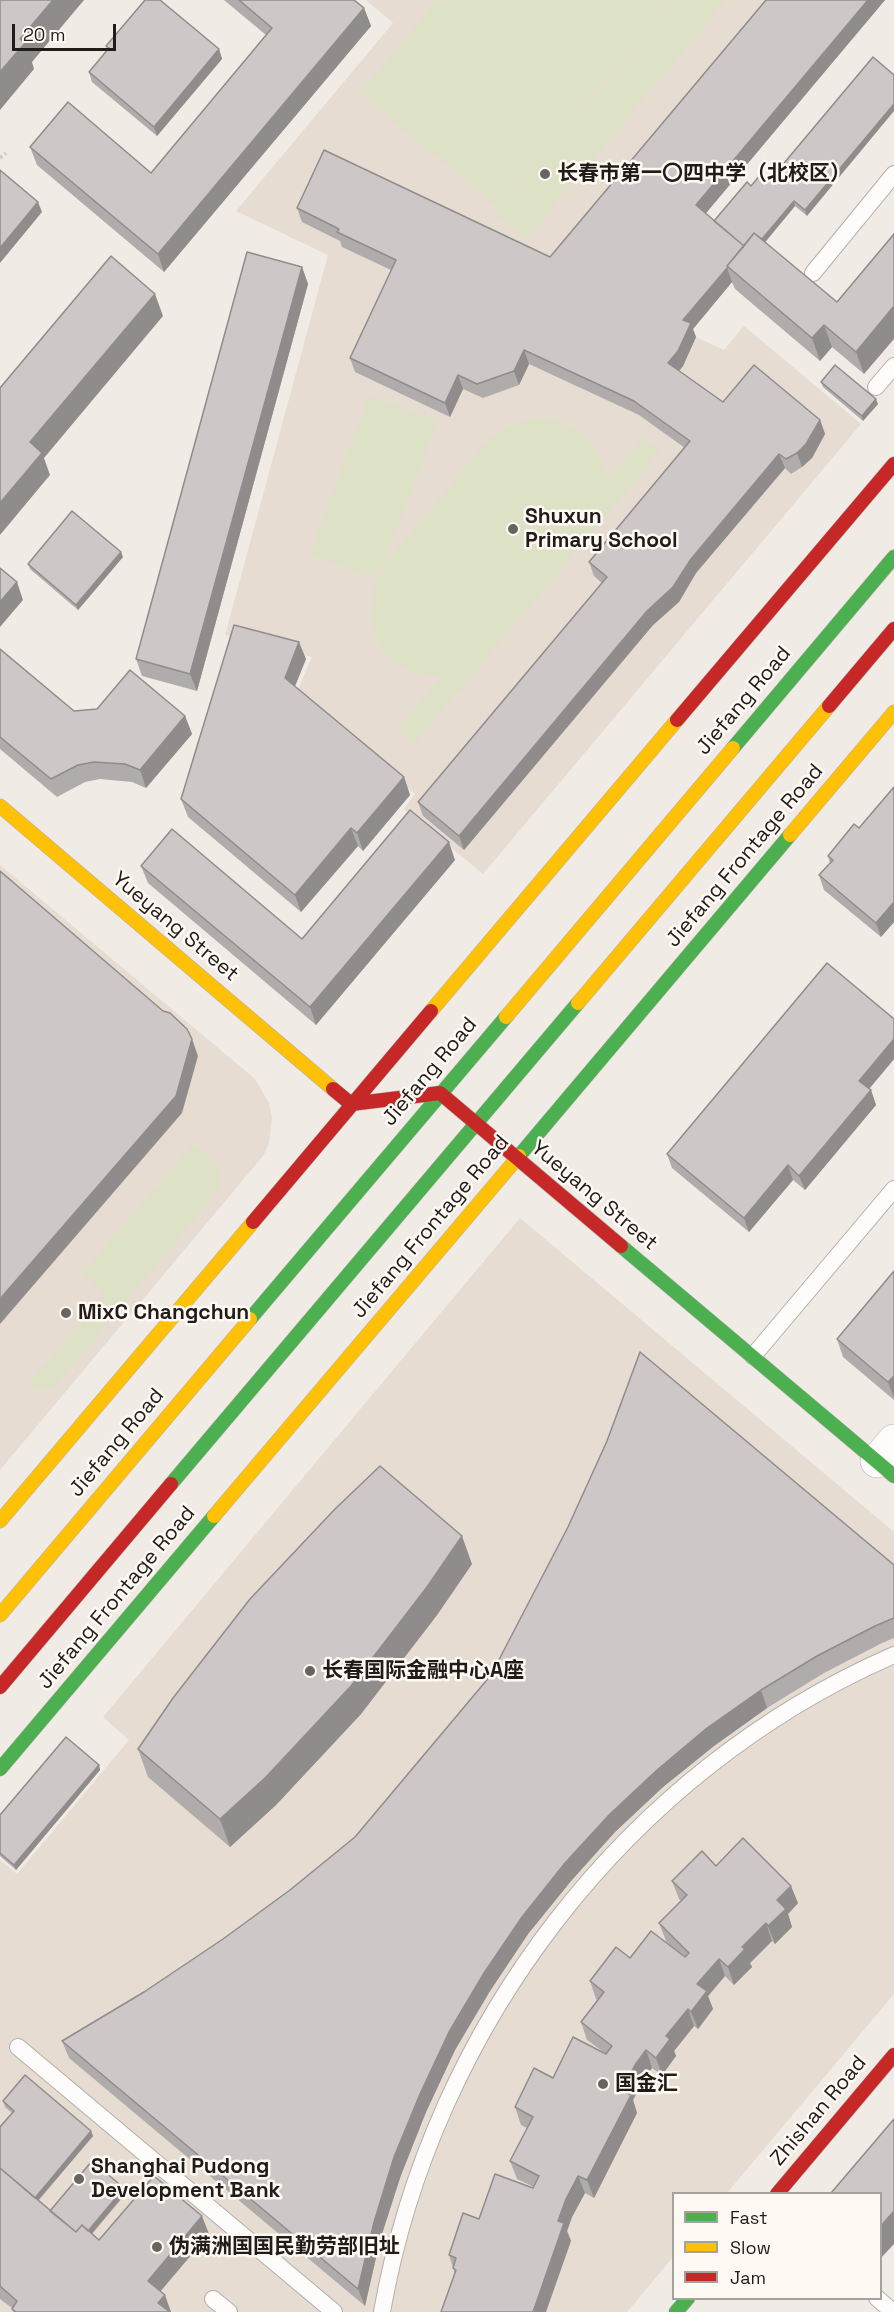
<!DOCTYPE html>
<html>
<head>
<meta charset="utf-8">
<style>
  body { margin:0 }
  #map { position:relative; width:894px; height:2312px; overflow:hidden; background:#f0ebe5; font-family:"Space Grotesk",sans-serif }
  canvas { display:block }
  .legend { position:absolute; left:672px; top:2192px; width:210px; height:108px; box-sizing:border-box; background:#fef9f3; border:2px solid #a5a19c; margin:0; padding:8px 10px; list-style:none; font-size:18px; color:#1f1c19 }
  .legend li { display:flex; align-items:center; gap:12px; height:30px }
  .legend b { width:30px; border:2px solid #a5a19c }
  .scale { position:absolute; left:12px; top:24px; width:104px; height:27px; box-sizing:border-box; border:3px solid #1f1c19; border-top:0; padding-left:8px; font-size:18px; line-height:21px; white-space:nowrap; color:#1f1c19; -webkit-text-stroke:4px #fef9f3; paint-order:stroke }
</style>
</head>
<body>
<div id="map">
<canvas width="894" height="2312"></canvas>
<ul class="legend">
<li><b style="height:8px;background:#4caf50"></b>Fast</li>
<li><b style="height:8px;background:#ffc107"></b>Slow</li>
<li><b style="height:8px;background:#c62828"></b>Jam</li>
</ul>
<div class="scale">20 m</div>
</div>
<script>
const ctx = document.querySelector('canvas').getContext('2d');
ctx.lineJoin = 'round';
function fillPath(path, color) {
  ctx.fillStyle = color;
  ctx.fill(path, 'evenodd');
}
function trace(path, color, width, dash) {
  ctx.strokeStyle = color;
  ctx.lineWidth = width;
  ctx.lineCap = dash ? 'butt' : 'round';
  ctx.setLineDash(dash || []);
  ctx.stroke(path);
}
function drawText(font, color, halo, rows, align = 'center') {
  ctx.font = font + ' "Space Grotesk","Noto Sans SC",sans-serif';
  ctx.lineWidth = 5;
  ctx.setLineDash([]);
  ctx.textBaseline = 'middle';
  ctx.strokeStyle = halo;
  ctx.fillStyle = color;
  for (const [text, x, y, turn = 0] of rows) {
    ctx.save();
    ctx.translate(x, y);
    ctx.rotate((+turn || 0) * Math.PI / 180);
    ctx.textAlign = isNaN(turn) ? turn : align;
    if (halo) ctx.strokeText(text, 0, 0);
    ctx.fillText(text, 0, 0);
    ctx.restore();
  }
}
fillPath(new Path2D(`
  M366,0H885L701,219L750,260L689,334L724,350L744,326L861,424L483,874L404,809L415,794L296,694L312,657L225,635L328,255L236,211L393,23Z
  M0,865L255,1079L269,1103L272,1117L269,1144L263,1156L0,1470Z
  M520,1218L894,1532V1994L727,2193L674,2194L673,2257L627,2312H0V1860L17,1874L129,1740L103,1717Z`), '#e6dcd1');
fillPath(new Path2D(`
  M438,0H673L499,209L360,93Z
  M676,0H726L526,239L496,214Z
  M369,396L437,422L383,565L373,577L310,554Z
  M538,418C577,423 598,440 608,479L643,438L659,452L415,743L398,729L442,677C376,673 353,617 386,563L486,443C503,428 516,422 538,418Z
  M192,1145C208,1159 228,1169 216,1193L53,1388C43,1391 38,1389 29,1383L105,1294L82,1274Z`), '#dde1c5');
const lane = new Path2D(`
  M813,273L894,174
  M876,387L894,366
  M753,1356L894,1189
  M18,2047L334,2312
  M877,2298L893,2312
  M213,2299L229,2312
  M382,2312C432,2027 627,1771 894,1655`);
const street = new Path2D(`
  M877,1461L894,1441`);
const fast = new Path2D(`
  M733,748L894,557
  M519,1156L790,835
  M621,1246L894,1476
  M250,1319L506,1017
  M171,1484L578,1003
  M0,1769L214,1516
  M676,2312L688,2298`);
const slow = new Path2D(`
  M0,806L333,1089
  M790,835L894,712
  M578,1003L829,706
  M431,1011L677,720
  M506,1017L733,748
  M214,1516L519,1156
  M0,1521L253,1222
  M0,1615L250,1319`);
const jam = new Path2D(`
  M829,706L894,629
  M677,720L894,464
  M333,1089L351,1104L440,1093L621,1246
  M253,1222L431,1011
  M0,1687L171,1484
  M777,2194L894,2055`);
trace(lane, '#b3afab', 18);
trace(street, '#b3afab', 34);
trace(fast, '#b3afab', 15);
trace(slow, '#b3afab', 15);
trace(jam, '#b3afab', 15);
trace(new Path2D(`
  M0,158L6,153`), '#cfcdcb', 4, [3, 3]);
trace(lane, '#fdfcfb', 16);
trace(street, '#fdfcfb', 33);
trace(fast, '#4caf50', 14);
trace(slow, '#ffc107', 14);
trace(jam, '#c62828', 14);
fillPath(new Path2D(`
  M224,0H354L364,8L371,26L164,272L37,165L30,147L151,173L266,35Z
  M766,0H885L706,213L714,221L751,186L769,181L873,57L807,216L795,206L765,242L837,302L894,234L864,374L832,347L820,361L735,289L732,282L693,329L696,337L683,366L679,371L723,402L820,420L825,434L812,458L802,467L791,474L785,468L696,573L679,602L653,625L464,850L423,816L418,802L602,583L594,576L589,562L685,448L639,415L529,364L519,385L483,398L463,389L450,417L355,372L350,358L391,270L342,247L340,241L302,222L297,208L550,257Z
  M106,46L219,49L222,59L157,136L92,82L89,72L107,50Z
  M302,267L308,284L197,691L142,676L136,659Z
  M821,382L878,404L863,421L823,387Z
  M123,557L78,610L30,569L28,564Z
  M0,649L74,711L185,716L192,734L146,788L132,782L100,779L85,782L57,797L0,749Z
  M306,659L295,686L404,777L410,795L363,851L358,846L301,912L188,817L181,799Z
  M894,787V922L881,937L824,890L819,875L830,863L828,856L859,828Z
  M455,860L316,1025L148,883L141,866L302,939Z
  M894,1019V1059L869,1089L871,1090L876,1105L805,1190L793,1180L749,1232L672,1168L667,1154Z
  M894,1271V1400L843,1357L837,1339Z
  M472,1564L437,1615L361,1714L276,1805L230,1847L148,1777L138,1749Z
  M894,1565V1638L882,1643L824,1673L767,1708L714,1746L663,1787L615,1832L571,1881L528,1934L490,1991L455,2050L426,2112L401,2175L380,2240L365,2306L69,2058L62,2041Z
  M99,1765L100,1770L16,1870L0,1856V1815Z
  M716,1866L798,1903L788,1914L792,1927L775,1944L772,1941L750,1963L752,1967L734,1985L725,1976L708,1996L713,2009L698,2029L694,2026L674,2051L676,2056L662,2075L652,2068L642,2082L633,2100L637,2113L594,2198L585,2193L572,2217L567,2231L571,2241L455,2274L449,2255L479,2219L534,2187L517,2179L510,2161L527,2128L521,2125L515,2107L553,2078L605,2053L587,2040L581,2022L598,2000L596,1999L590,1981L630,1958L672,1947L666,1941L659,1923L681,1901L679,1899L672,1881Z
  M3,2101L93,2136L38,2201L50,2211L124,2188L126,2193L92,2234L99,2240L209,2234L160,2291L171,2312H13L12,2308L0,2299V2127L12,2113L5,2107Z`), '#b0acab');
fillPath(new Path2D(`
  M53,0H84L32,62L34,69L0,110V72L20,39Z
  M868,0H885L701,219L696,205Z
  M364,8L371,26L164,272L158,254Z
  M219,49L222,59L157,136L154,127Z
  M894,104V111L807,216L805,210Z
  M794,201L795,206L738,275L728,267Z
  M38,202L42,212L0,263V248Z
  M302,267L308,284L197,691L190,674Z
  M727,268L732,282L693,329L696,337L683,366L674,377L668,363L683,320Z
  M155,294L163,316L44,458L50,475L0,535V503L30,442Z
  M894,306V339L864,374L856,352Z
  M824,325L832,347L820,361L812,338Z
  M524,350L529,364L519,385L514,371Z
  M458,375L463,389L450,417L445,403Z
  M876,399L878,404L863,421L862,416Z
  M820,420L825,434L812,458L802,467L797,453Z
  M779,454L785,468L696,573L679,602L653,625L464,850L459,836Z
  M121,552L123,557L78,610L76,605Z
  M17,582L23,600L0,627V602Z
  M299,642L306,659L291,696L285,678Z
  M185,716L192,734L146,788L140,770Z
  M404,777L410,795L363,851L357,833Z
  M351,828L358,846L301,912L295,895Z
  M449,842L455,860L316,1025L310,1007Z
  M894,902V922L881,937L876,923Z
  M192,1039L198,1056L182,1113L0,1324V1299Z
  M894,1039V1059L864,1095L859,1081Z
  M871,1090L876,1105L805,1190L799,1176Z
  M788,1165L793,1180L749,1232L744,1218Z
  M894,1376V1398L888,1382Z
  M462,1536L472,1564L437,1615L361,1714L276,1805L230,1847L220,1819Z
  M761,1690L767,1708L714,1746L663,1787L615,1832L571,1881L528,1934L490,1991L455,2050L426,2112L401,2175L380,2240L365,2306L358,2289L374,2222L394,2157L420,2094L449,2032L484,1973L522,1917L565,1863L609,1815L657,1770L707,1728Z
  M99,1765L100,1770L16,1870L14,1865Z
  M791,1886L798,1903L788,1914L792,1927L775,1944L768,1926L777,1900Z
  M766,1923L772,1941L750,1963L752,1967L734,1985L728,1967L742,1947Z
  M719,1959L725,1976L708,1996L713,2009L698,2029L691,2012L697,1984Z
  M688,2009L694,2026L674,2051L676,2056L662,2075L656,2058L666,2036Z
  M646,2050L652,2068L642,2082L633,2100L637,2113L594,2198L587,2180L622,2090L635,2065Z
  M91,2131L93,2136L35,2204L33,2199Z
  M578,2176L585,2193L572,2217L567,2231L571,2241L546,2312H533L558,2221L566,2199Z
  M124,2188L126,2193L83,2244L81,2239Z
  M894,2211V2244L880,2259V2227Z
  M202,2216L209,2234L154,2299L148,2281Z
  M165,2295L171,2312H162L158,2303Z`), '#908c8b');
const building = new Path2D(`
  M0,0H53L20,39L25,43L0,72Z
  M145,0H160L219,49L154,127L89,72L109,48L106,46Z
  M239,0H354L364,8L158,254L30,147L68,102L151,173L272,28Z
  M766,0H868L696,205L744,246L727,266L728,267L683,320L691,323L678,351L668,363L723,402L754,365L820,420L806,444L797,453L786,459L779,454L691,559L673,587L647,611L459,836L418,802L607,577L589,562L690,441L634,401L524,350L514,371L477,384L458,375L445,403L350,358L396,260L337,232L339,229L297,208L324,150L550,257Z
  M873,57L894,75V104L805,210L794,201L762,239L754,233L744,246L714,221L747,182L751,186L761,174L769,181Z
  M0,170L38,202L0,248Z
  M754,233L837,302L894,234V306L856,352L824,325L812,338L727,266Z
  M247,252L302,267L190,674L136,659Z
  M111,256L155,294L30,442L42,453L0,503V388Z
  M835,365L876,399L862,416L821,382Z
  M72,511L121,552L76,605L28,564Z
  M0,568L17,582L0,602Z
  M234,625L299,642L285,678L404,777L357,833L351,828L295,895L181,799Z
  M0,649L74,711L97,709L130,670L185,716L140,770L125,764L94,762L78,765L51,779L0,737Z
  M894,787V902L876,923L819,875L833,860L828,856L854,824L859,828Z
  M410,810L449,842L310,1007L141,866L172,829L302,939Z
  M0,871L163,1011L170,1013L187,1029L192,1039L176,1096L0,1299Z
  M827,963L894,1019V1039L859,1081L871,1090L799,1176L788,1165L744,1218L667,1154Z
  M894,1271V1376L888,1382L837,1339Z
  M640,1352L894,1565V1618L875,1626L817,1656L761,1690L707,1728L657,1770L609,1815L565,1863L522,1917L484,1973L449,2032L420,2094L394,2157L374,2222L358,2289L62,2041L144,1992L223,1939L290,1890L355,1837L491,1675L568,1527L607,1441Z
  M380,1466L462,1536L427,1587L351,1686L266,1777L220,1819L138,1749L173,1698L250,1599L335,1509Z
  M66,1737L99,1765L14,1865L0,1853V1815Z
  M743,1838L791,1886L777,1900L786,1909L768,1926L766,1923L742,1947L745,1949L728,1967L719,1959L697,1984L707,1991L691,2012L688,2009L666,2036L670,2039L656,2058L646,2050L635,2065L622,2090L631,2095L587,2180L578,2176L566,2199L558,2221L564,2223L533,2312H441L456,2270L453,2268L456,2258L449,2255L463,2213L479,2219L495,2174L533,2188L539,2176L510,2161L533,2117L515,2107L534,2068L553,2078L573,2037L606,2054L612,2046L581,2022L604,1992L590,1981L616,1947L630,1958L651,1931L685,1957L689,1953L659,1923L687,1895L672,1881L702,1851L716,1866Z
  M25,2075L91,2131L35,2198L0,2168V2127L14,2111L3,2101Z
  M894,2119V2211L880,2227V2193H831Z
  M92,2161L124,2188L88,2231L82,2225L76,2232L50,2211Z
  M0,2168L76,2232L82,2225L99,2240L154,2176L202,2216L148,2281L165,2295L158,2303L170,2312H16L12,2309L17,2301L0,2286Z`);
fillPath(building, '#cdc8c7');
trace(building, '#908c8b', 1.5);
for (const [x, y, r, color] of [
  [545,174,6,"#686460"],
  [513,529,6,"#686460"],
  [66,1313,6,"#686460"],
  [310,1671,6,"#686460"],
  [603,2084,6,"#686460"],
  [79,2179,6,"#686460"],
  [157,2247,6,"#686460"]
]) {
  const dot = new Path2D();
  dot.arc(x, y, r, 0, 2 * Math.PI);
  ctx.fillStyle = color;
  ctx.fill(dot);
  trace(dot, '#fef9f3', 2);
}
drawText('bold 21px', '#1f1c19', '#fef9f3', [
  ["长春市第一〇四中学（北校区）",557,174],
  ["Shuxun",525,517],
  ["Primary School",525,541],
  ["MixC Changchun",78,1313],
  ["长春国际金融中心A座",322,1671],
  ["国金汇",615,2084],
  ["Shanghai Pudong",91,2167],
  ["Development Bank",91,2191],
  ["伪满洲国国民勤劳部旧址",169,2247]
], 'left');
drawText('21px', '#1f1c19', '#fef9f3', [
  ["Jiefang Road",744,701,-50],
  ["Jiefang Frontage Road",745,856,-50],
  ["Yueyang Street",175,927,40],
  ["Jiefang Road",430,1072,-50],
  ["Yueyang Street",594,1196,40],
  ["Jiefang Frontage Road",431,1227,-50],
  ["Jiefang Road",117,1443,-50],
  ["Jiefang Frontage Road",117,1598,-50],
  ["Zhishan Road",819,2111,-50]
]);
</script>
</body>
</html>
